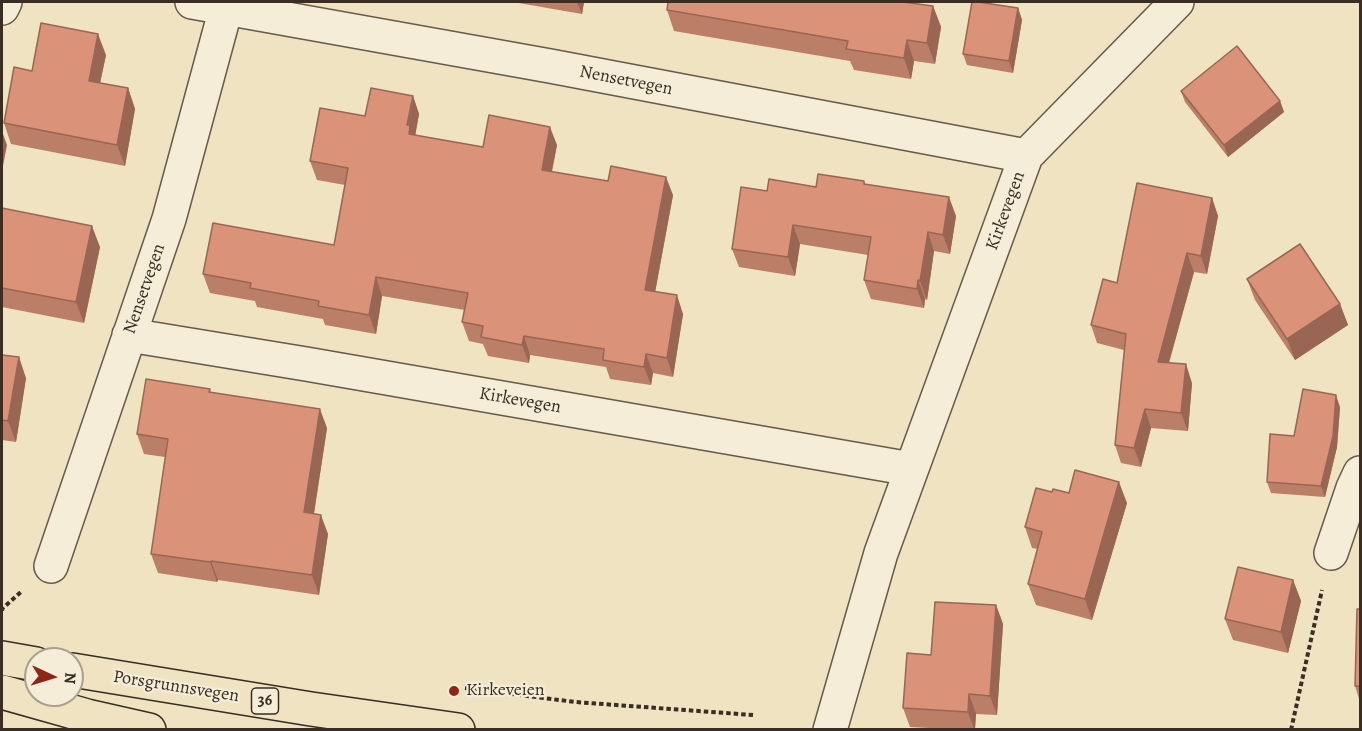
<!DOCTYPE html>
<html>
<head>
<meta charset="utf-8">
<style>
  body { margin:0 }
  #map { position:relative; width:1362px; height:731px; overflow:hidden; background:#efe3c1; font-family:Alegreya,serif }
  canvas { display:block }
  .frame { position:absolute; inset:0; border:3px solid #392d24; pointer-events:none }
  .north { position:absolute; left:24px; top:647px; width:60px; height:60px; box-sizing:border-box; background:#f5edd7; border:2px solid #aaa08f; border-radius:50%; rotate:94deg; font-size:16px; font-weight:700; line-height:24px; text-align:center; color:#392d24 }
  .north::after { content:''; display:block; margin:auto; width:21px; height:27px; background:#8f2418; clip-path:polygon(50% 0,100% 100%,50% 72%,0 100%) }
</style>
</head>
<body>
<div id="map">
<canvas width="1362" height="731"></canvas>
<div class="frame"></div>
<div class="north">N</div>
</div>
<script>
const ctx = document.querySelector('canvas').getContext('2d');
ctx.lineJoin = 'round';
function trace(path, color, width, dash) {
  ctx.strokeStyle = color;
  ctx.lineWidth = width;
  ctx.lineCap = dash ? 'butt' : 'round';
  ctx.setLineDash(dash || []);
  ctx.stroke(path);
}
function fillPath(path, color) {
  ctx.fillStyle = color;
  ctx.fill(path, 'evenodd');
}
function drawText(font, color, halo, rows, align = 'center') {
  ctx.font = font + ' Alegreya,serif';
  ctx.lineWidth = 4.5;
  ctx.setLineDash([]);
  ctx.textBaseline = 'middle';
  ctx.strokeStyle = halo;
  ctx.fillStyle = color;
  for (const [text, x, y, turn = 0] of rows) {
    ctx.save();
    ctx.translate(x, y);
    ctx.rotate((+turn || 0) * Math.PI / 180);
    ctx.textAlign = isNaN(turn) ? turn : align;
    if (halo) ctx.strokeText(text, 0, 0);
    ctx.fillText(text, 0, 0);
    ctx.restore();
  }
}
const street = new Path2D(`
  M192,2L550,66L1026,156
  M2,8L5,2
  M129,335L306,364L911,469
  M1331,553L1353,488L1360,473
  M51,566L169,219L226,8L230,2
  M830,730L881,553L1026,156L1177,2`);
const highway = new Path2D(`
  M2,658L36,664
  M72,670L311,709L458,730
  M2,692L87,716L149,730`);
trace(street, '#665a4b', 36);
trace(highway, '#392d24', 36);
trace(new Path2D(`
  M2,611V609L21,592
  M465,688L575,702L753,715
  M1291,730L1322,590`), '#392d24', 4, [4.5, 3]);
trace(street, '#f5edd7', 33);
trace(highway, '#efe3c1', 33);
fillPath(new Path2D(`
  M513,2H584L582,14Z
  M933,6L941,27L935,64L914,61L911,79L854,70L850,61L674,31L667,10Z
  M1018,8L1022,20L1013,73L967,65L963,54Z
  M106,55L100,83L128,88L135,109L125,166L11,144L4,123L32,71Z
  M1181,91L1280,101L1284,112L1228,157L1185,102Z
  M413,96L419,114L415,135L483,147L557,145L552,172L673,195L655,292L683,314L673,377L653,373L651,385L610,379L606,367L530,355L529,363L488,356L483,344L469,341L462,322L465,310L382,296L376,334L325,325L323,319L257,307L255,301L210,293L203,274L334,245L345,185L317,180L310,161L365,116Z
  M864,181L865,184L956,216L950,254L934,251L927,300L925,299L924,308L871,299L864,280L868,255L800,244L795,276L739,267L732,249L767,191L816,187Z
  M1212,198L1218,216L1207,274L1194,272L1169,363L1192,383L1188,431L1151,428L1141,467L1121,463L1115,445L1124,350L1097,343L1091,325L1117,283Z
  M2,208L100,247L84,323L2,307Z
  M1247,279L1340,304L1348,325L1295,360L1255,300Z
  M2,355L26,378L16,442L2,440Z
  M210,389L211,393L327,428L314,514L328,534L319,595L218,580L217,582L158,573L151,554L165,457L144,454L137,434Z
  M1340,407L1337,447L1325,497L1271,493L1267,482L1294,436Z
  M1052,492L1069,493L1127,503L1092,620L1036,605L1028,584L1038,549L1032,548L1025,527Z
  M1293,580L1301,601L1288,653L1233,640L1225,619Z
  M996,605L1003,624L997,715L976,714L975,729H948L910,727L903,708L931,655Z
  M1360,609V702L1355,686Z`), '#bb7e67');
fillPath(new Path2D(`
  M577,2H584L582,14Z
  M933,6L941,27L935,64L927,43Z
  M1018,8L1022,20L1013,73L1009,61Z
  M98,34L106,55L96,102L89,81Z
  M907,40L914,61L911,79L904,58Z
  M128,88L135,109L125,166L117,145Z
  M413,96L419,114L415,137L409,134L407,125Z
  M1280,101L1284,112L1228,157L1224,145Z
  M550,127L557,145L548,189L542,170Z
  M3,134L7,145L2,171V139Z
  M666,177L673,195L652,309L645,290Z
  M949,197L956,216L950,254L943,235Z
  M1212,198L1218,216L1207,274L1201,256Z
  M793,225L800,244L795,276L788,257Z
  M92,226L100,247L84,323L76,302Z
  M928,232L934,251L927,300L920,281Z
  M1187,253L1194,272L1164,380L1158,362Z
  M376,277L382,296L376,334L369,315Z
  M918,280L925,299L924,308L917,289Z
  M677,295L683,314L673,377L667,358Z
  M1340,304L1348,325L1295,360L1287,339Z
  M524,336L530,355L529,363L522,345Z
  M646,354L653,373L651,385L644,367Z
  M19,357L26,378L16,442L8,421Z
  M1186,364L1192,383L1188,431L1181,413Z
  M1336,395L1340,407L1337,447L1325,497L1321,486Z
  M320,409L327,428L311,532L304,512Z
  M1145,409L1151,428L1141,467L1134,448Z
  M1119,482L1127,503L1092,620L1085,599Z
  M321,515L328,534L319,595L312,575Z
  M211,561L218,580L217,582L210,562Z
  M1293,580L1301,601L1288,653L1281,632Z
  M996,605L1003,624L997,715L990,696Z
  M969,694L976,714L975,729H974L968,712Z`), '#996654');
const building = new Path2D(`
  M668,2H903L933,6L927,43L907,40L904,58L846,49L848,41L667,10Z
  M972,2H978L1018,8L1009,61L963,54Z
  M41,23L98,34L89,81L128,88L117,145L4,123L14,67L32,71Z
  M1237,46L1280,101L1224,145L1181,91Z
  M371,88L413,96L407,125H410L409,134L483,147L489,115L550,127L542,170L608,181L611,166L666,177L645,290L677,295L667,358L646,354L644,367L603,360L604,349L524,336L522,345L481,337L483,326L462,322L468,293L376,277L369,315L318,306L319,301L250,288L251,283L203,274L213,223L334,245L348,168L310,161L320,108L365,116Z
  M818,174L864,181V184L949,197L943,235L928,232L920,281L918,280L917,289L864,280L871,237L793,225L788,257L732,249L741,187L767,191L769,179L816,187Z
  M1137,183L1212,198L1201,256L1187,253L1158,362L1186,364L1181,413L1145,409L1134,448L1115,445L1126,334L1091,325L1103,279L1117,283Z
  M2,208L92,226L76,302L2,288Z
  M1300,244L1340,304L1287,339L1247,279Z
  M2,355L19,357L8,421L2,420Z
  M146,379L210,389L209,392L320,409L304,512L321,515L312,575L211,561L210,562L151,554L168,439L137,434Z
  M1303,389L1336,395L1333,436L1321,486L1267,482L1270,434L1294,436Z
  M1075,470L1119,482L1085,599L1028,584L1042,532L1025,527L1036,488L1052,492L1053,489L1069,493Z
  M1238,567L1293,580L1281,632L1225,619Z
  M935,602L996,605L990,696L969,694L968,712L903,708L907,653L931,655Z
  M1357,609H1360V686H1355Z`);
fillPath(building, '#da9278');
trace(building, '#996654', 1.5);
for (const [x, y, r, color] of [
  [454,691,6,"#8f2418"]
]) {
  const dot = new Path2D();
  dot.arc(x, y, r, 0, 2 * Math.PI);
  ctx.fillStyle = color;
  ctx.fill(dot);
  trace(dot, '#f5edd7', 2);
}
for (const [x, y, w] of [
  [265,701,27]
]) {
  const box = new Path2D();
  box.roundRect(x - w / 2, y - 13, w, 26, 4.5);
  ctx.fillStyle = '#f5edd7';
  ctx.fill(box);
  trace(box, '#392d24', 1.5);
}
drawText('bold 16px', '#392d24', null, [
  ["36",265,701]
]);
drawText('18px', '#392d24', '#f5edd7', [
  ["Nensetvegen",626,81,11],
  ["Kirkevegen",1006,211,-70],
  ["Nensetvegen",145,289,-71],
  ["Kirkevegen",520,401,10],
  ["Porsgrunnsvegen",176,687,9]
]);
drawText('18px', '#392d24', '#f5edd7', [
  ["Kirkeveien",466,691]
], 'left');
</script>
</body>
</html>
